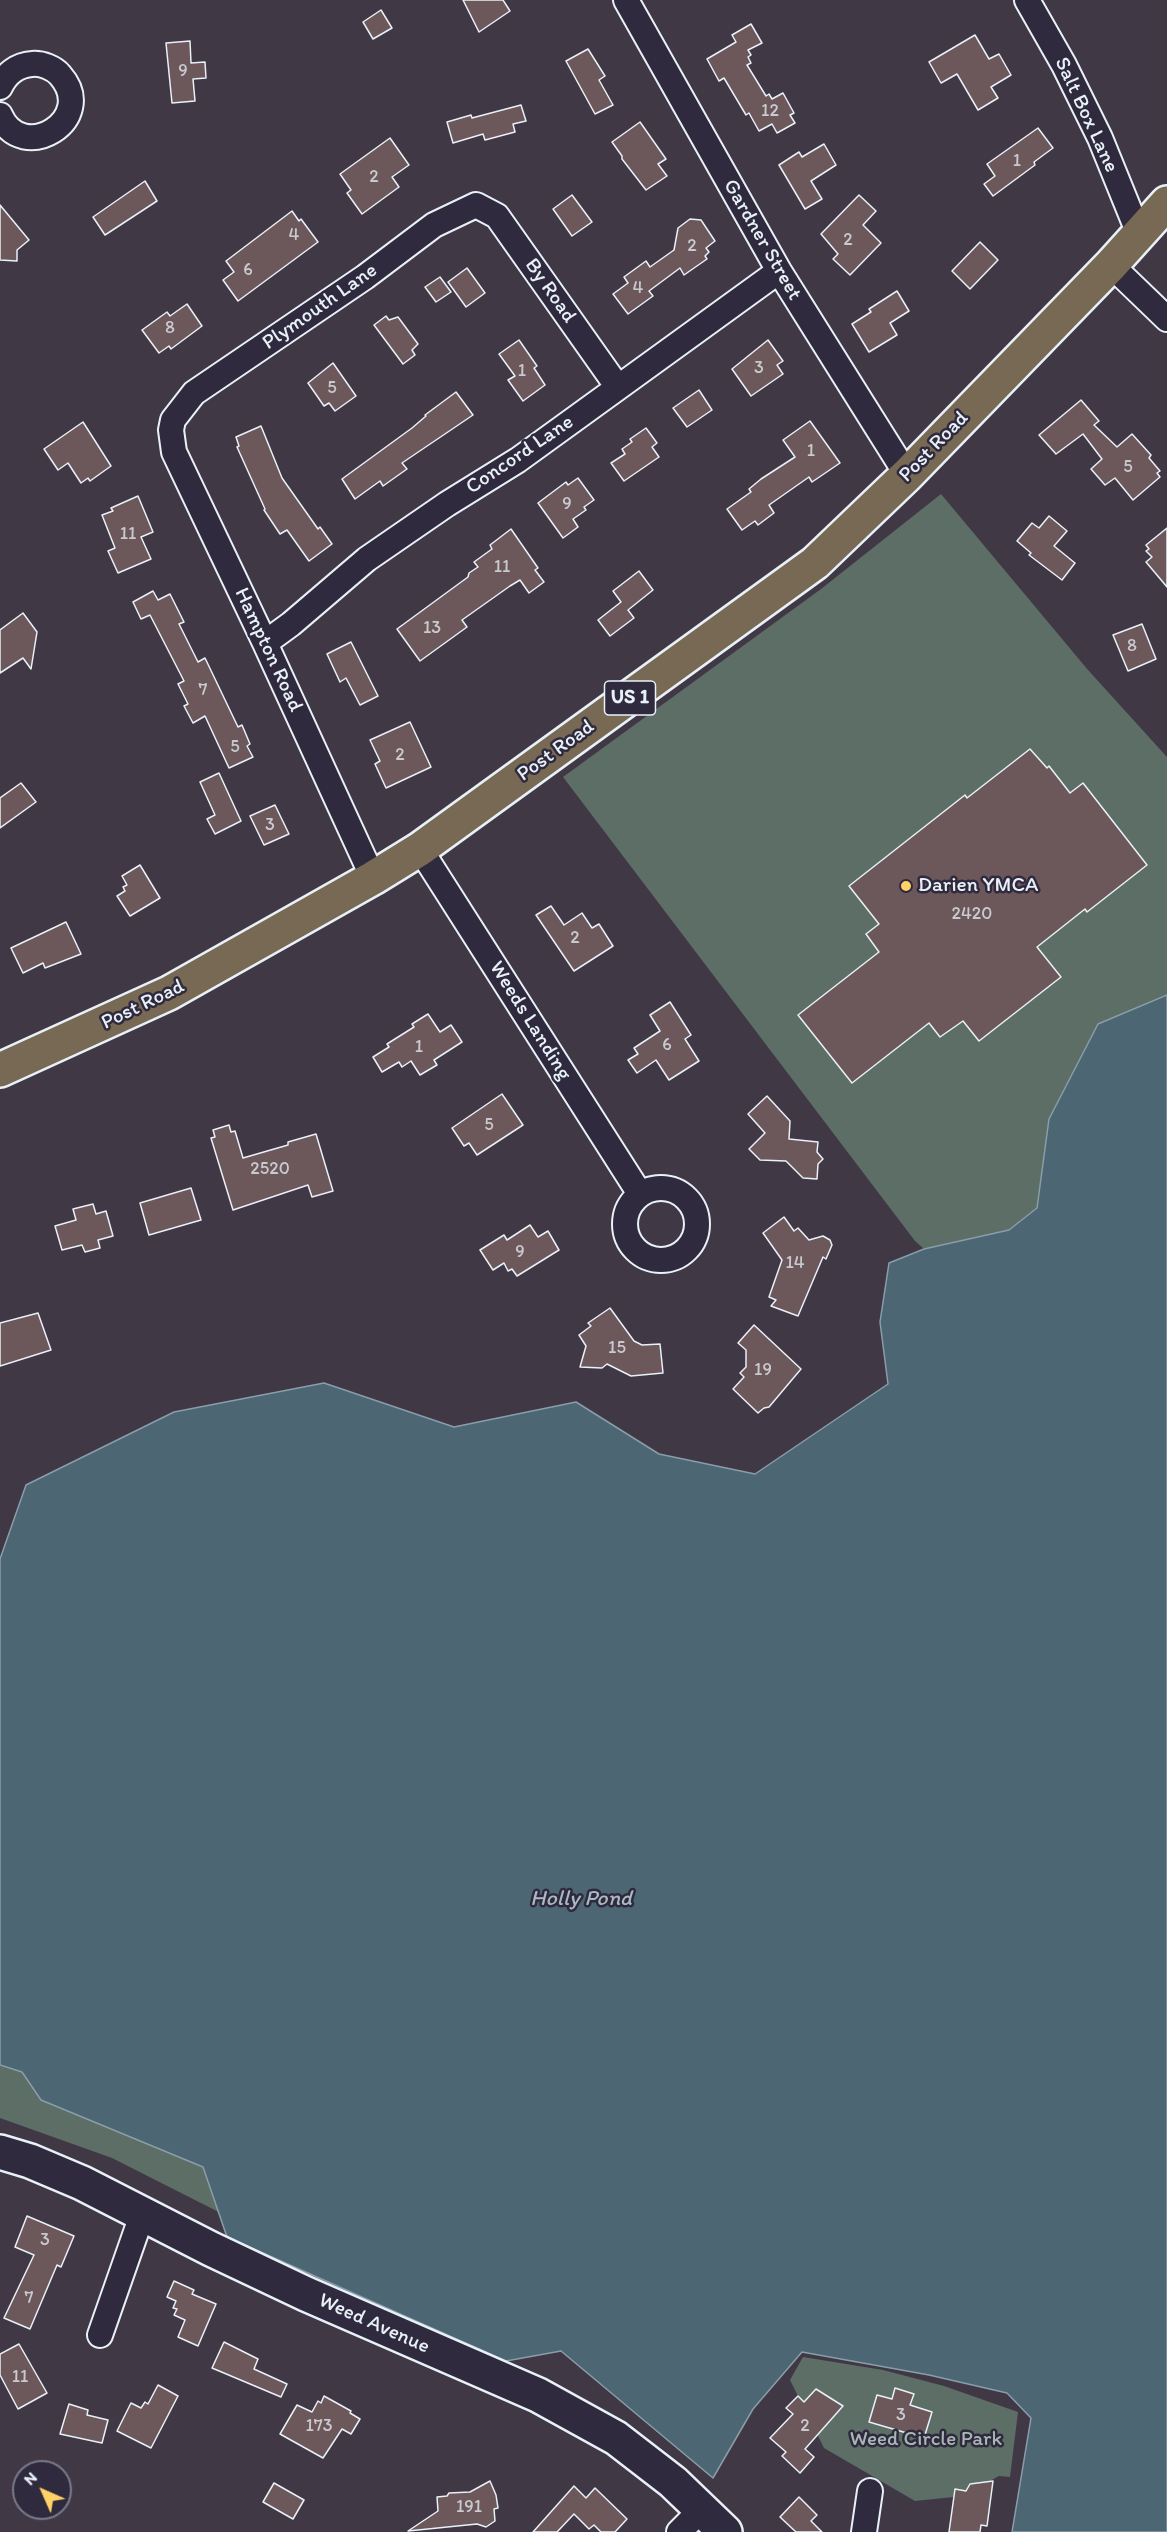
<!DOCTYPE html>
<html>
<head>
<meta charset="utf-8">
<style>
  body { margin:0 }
  #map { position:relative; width:1167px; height:2532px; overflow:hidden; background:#413846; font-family:Itim,sans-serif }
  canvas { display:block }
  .north { position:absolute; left:12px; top:2460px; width:60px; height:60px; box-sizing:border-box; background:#2f2a3d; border:2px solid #797a88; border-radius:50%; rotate:315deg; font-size:16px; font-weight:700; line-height:24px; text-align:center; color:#e8f1f8 }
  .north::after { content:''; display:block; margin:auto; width:21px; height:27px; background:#ffd166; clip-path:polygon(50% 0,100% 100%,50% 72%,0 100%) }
</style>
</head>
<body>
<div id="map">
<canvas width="1167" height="2532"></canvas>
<div class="north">N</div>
</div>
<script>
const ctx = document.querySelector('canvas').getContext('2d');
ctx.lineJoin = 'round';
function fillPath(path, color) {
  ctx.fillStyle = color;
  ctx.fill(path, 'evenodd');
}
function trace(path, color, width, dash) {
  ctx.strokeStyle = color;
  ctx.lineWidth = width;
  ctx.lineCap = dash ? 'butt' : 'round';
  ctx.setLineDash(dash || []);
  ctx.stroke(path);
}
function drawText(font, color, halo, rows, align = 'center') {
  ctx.font = font + ' Itim,sans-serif';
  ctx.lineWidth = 5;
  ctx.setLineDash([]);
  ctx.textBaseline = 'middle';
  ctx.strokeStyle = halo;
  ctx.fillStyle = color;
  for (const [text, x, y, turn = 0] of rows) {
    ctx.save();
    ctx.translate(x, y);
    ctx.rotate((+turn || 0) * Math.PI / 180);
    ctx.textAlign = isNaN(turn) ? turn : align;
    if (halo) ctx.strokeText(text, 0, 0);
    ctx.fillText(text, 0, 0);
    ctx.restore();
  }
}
fillPath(new Path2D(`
  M941,494L1088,670L1167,757V995L1098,1024L1049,1119L1037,1208L1009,1230L924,1249L915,1241L563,777L821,589Z
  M0,2030L189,2126L270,2238L112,2158L0,2118Z
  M803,2357L883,2370L944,2386L1018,2412L1010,2477L999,2476L963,2496L915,2501L824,2448L790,2380Z`), '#5c6e66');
const water = new Path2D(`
  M1167,995V2532H1012L1031,2418L1007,2393L929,2375L802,2352L753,2409L713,2478L561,2351L506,2361L227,2237L203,2167L41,2100L22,2072L0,2065V1559L26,1485L174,1412L324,1383L454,1427L576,1402L659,1454L755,1474L888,1384L880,1322L889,1263L924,1249L1009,1230L1037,1208L1049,1119L1098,1024Z`);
fillPath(water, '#4c6674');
trace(water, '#8a9ea9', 1.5);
const building = new Path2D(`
  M463,0H503L510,11L479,32Z
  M381,10L392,28L373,39L363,22Z
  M751,24L762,43L748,50L751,55L748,57L751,63L747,65L766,96L769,94L772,99L783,93L794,113L790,115L795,123L777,133L772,124L759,131L749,113L746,115L724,78L719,81L707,59L736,42L732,35Z
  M975,35L989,59L999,54L1011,75L991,87L998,98L978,110L957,74L941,83L929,62Z
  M190,41L191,63L205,62L206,78L193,79L195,101L172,103L166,43Z
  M588,49L605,76L599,80L613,105L595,114L566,61Z
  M521,105L526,121L513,124L515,132L485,140L483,134L453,143L447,122L471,115L472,118Z
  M640,122L666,159L658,164L667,176L646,190L622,159V156L612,142Z
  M1038,128L1053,148L1034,162L1035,165L993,196L984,184L995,176L987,164Z
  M390,138L409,165L392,177L399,187L362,214L347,193L351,190L340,174Z
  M824,144L836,165L811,181L822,199L805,209L779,165L799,152L802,157Z
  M145,181L157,201L105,235L93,217Z
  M572,195L592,222L572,236L553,209Z
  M859,195L876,211L863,225L881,243L850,275L833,259L838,254L821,234Z
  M0,205L29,240L17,250V261L0,260Z
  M292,211L299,221L301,219L318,242L238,301L223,280L234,272L226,261Z
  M690,219L701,220L715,241L706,248L709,252L705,256L707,259L684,275L680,268L649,291L653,296L628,314L613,294L628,283L624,277L646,261L650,267L674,250L678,228Z
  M980,242L998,260L970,289L952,271Z
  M467,268L485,293L466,307L448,282Z
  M440,277L451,292L436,302L425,287Z
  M897,291L909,311L890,323L897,335L869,352L852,324L871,312L869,309Z
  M187,304L202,326L171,349L169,346L159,353L142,330L167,312L170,316Z
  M386,316L389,320L398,317L418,344L412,350L415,355L403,364L374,325Z
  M519,340L537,366L534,368L545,385L523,401L508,380L515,376L499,354Z
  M768,340L783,361L777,365L783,374L751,396L732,369Z
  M333,363L356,396L335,411L329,403L324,406L308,383Z
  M699,390L712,410L687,427L673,408Z
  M456,392L473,415L402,463L407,469L383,486L380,481L355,499L342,479L412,428L426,416L425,415Z
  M1081,400L1099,421L1094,425L1117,447L1132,434L1151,455L1149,458L1160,471L1157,473L1160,477L1133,500L1115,478L1105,485L1091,469L1102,459L1083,434L1056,454L1039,435Z
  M810,421L840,463L812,482L809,477L769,505L774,513L758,525L755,521L742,530L727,509L751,492L749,489L761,479L795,457L783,440Z
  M83,422L111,466L90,481L88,478L81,483L68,463L58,470L44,449Z
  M261,426L282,478L318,529L320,527L332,544L309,561L287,530L280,534L264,510L265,509L237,447L239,446L236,437Z
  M646,428L657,443L652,447L659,457L624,481L611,463L625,454L622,449L632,442L630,439Z
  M578,478L594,500L584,507L586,510L573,519L578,527L563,538L538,503L566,482L568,485Z
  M138,496L153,532L141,537L151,559L118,573L108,551L115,548L102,515L113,511L111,508Z
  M1049,516L1067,531L1054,546L1075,563L1062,580L1029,555L1031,553L1017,541L1032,523L1039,528Z
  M1167,528V587L1146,562L1152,557L1146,551L1149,549L1146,545Z
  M511,529L538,568L535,570L544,582L529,593L520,580L510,586L462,620L467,627L420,661L397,629L468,577L469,573L478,567L474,562L492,549L490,545Z
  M639,571L653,590L628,610L634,618L610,636L598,620L621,602L613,591Z
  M153,591L158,600L170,594L184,622L179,624L198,662L205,658L238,727L242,725L250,744L247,746L253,757L229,768L205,716L193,723L184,706L188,704L178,684L184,681L150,615L141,619L133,602Z
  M23,613L37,632L31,669L23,658L0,673V630Z
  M1142,624L1156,659L1128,671L1113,635Z
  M351,642L378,696L360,705L346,678L340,682L327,654Z
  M410,722L431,767L386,788L375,764L380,761L370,740Z
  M1030,749L1047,768L1049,766L1070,793L1083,783L1147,865L1087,912L1085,909L1037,947L1061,977L979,1041L963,1021L940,1037L929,1023L852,1083L798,1015L879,952L866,934L879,924L849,886L965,795L967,798Z
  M219,773L241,821L215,834L207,819L215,815L200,782Z
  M21,783L36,802L0,828V798Z
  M275,805L289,834L264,845L250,816Z
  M140,865L160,898L130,916L117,896L125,891L123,887L127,885L122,876Z
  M551,906L564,925L582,913L592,928L599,924L613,946L574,971L536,915Z
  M66,922L81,954L45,968L43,963L23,973L11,948Z
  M670,1002L691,1035L685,1039L699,1061L669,1080L656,1060L637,1073L628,1060L638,1054L634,1048L660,1031L650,1015Z
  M428,1014L440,1032L451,1025L462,1042L434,1060L437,1065L420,1075L411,1061L402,1067L399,1062L382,1072L373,1057L389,1047L387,1044L414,1027L412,1024Z
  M502,1094L523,1125L477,1155L469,1143L464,1146L452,1128Z
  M767,1096L790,1121L789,1139L818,1142L817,1152L823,1159L818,1164L817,1179L803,1178L786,1161L760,1160L749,1149L765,1133L748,1114Z
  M229,1125L231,1132L235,1131L243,1158L288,1145V1142L316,1134L333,1191L312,1197L308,1185L233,1210L211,1138L215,1137L213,1130Z
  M191,1188L201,1220L149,1235L140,1203Z
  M93,1204L96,1214L106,1211L113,1236L98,1240L100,1248L85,1252L82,1245L62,1250L55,1226L76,1220L73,1209Z
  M784,1217L794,1231L798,1228L809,1240L823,1236L830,1240L832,1245L826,1259L823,1257L798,1316L771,1306L776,1300L769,1297L782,1260L763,1233Z
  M530,1225L538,1237L548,1231L559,1250L517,1276L512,1269L508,1271L504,1263L493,1270L480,1250L504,1235L507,1240Z
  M610,1308L634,1341L642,1345L660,1344L663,1373L631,1376L607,1364L602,1368L580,1367L586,1346L579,1335L591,1326L588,1323Z
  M38,1313L51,1350L0,1366V1323Z
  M754,1325L801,1369L769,1407L764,1408L758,1413L733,1389L744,1377L740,1373L746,1367V1350L738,1343Z
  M27,2216L74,2236L61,2267L57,2265L30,2329L4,2318L34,2255L15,2247Z
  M174,2281L194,2290L192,2294L216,2304L198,2346L178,2337L185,2320L174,2315L177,2309L173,2308L176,2301L167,2297Z
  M224,2342L258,2359L254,2369L287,2384L281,2397L212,2368Z
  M19,2344L47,2393L18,2409L0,2375V2354Z
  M158,2385L178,2396L151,2448L117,2431L131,2403L141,2408L145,2402L148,2404Z
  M895,2388L914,2394L910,2405L932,2412L924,2438L869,2422L877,2395L892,2399Z
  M816,2389L843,2406L805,2449L814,2457L800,2473L782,2456L786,2452L770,2438L793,2414L786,2408L798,2396L804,2402Z
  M324,2396L351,2411L350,2413L360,2419L351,2434L342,2429L323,2458L280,2434L297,2405L312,2412L318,2401L321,2403Z
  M69,2404L88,2410L87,2415L108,2420L102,2443L60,2434Z
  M490,2481L496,2495L498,2508L494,2509L495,2521L486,2527L477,2524L408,2531L438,2511L437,2497L447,2496L449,2493L470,2492Z
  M993,2481L987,2526L981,2525L980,2532H949L955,2489L966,2491L970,2484Z
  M274,2483L304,2500L293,2519L263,2502Z
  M574,2486L586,2498L595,2488L627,2519L615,2532H601L594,2525L589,2529L574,2514L557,2532H533Z
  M799,2497L817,2515L811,2521L822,2532H796L780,2517Z`);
fillPath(building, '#6c575a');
trace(building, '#e8f1f8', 1.5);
const street = new Path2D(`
  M626,0L779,271L907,475
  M1027,0L1064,65L1100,138L1139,234
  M0,87C6,74 17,65 32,64C42,63 54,68 60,75C99,119 22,166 0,115
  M1111,265L1167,319
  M265,643L291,624L367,559L447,504L518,460L779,271
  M420,849L640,1194
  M373,878L265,643L174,452L171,430L173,420L194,393L365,277L434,225L476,205L497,216L617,386
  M625 1224a36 36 0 1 1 72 0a36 36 0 1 1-72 0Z
  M100,2335L142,2215
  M679,2532L701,2510
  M864,2532L870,2491`);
const secondary = new Path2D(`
  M0,2152L30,2161L82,2183L211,2249L306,2294L538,2395L616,2438L673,2482L725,2532`);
const primary = new Path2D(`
  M0,1070L169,993L373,878L420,849L815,563L907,475L1111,265L1167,203`);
trace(street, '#e8f1f8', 28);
trace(secondary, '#e8f1f8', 38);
trace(primary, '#e8f1f8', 38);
trace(street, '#2f2a3d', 24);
trace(secondary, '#2f2a3d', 33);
trace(primary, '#776954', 33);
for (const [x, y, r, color] of [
  [906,886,6,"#ffd166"]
]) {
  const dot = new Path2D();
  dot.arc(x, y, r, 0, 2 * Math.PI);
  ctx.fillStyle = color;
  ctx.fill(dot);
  trace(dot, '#2f2a3d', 2);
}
drawText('18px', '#c9cad0', null, [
  ["9",183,71],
  ["12",770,111],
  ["1",1017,161],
  ["2",374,177],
  ["4",294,235],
  ["2",848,240],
  ["2",692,246],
  ["6",248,270],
  ["4",638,288],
  ["8",170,328],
  ["3",759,368],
  ["1",522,371],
  ["5",332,388],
  ["1",811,451],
  ["5",1128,467],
  ["9",567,504],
  ["11",128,534],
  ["11",502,567],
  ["13",432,628],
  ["8",1132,646],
  ["7",203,690],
  ["5",235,747],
  ["2",400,755],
  ["3",270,825],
  ["2420",972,914],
  ["2",575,938],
  ["6",667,1045],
  ["1",419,1047],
  ["5",489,1125],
  ["2520",270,1169],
  ["9",520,1252],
  ["14",795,1263],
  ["15",617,1348],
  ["19",763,1370],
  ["3",45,2240],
  ["7",29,2298],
  ["11",20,2377],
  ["3",901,2415],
  ["173",319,2426],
  ["2",805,2426],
  ["191",469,2507]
]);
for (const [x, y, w] of [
  [630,698,51]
]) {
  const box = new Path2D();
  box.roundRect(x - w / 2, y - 17, w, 34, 4.5);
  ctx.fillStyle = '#2f2a3d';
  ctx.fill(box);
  trace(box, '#e8f1f8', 1.5);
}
drawText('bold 20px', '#e8f1f8', null, [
  ["US 1",630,698]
]);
drawText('21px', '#e8f1f8', '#2f2a3d', [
  ["Salt Box Lane",1086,115,65],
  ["Gardner Street",762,240,60],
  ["By Road",550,291,55],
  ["Plymouth Lane",320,307,-35],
  ["Post Road",934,447,-46],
  ["Concord Lane",520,455,-34],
  ["Hampton Road",268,650,65],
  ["Post Road",556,751,-36],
  ["Post Road",143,1005,-26],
  ["Weeds Landing",530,1021,58],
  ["Weed Avenue",374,2324,24]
]);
drawText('21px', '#e8f1f8', '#2f2a3d', [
  ["Darien YMCA",918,886]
], 'left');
drawText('21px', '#a9b6b6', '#2f2a3d', [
  ["Weed Circle Park",926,2440]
]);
drawText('italic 22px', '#aab9c3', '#2f2a3d', [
  ["Holly Pond",581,1899]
]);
</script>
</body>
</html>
